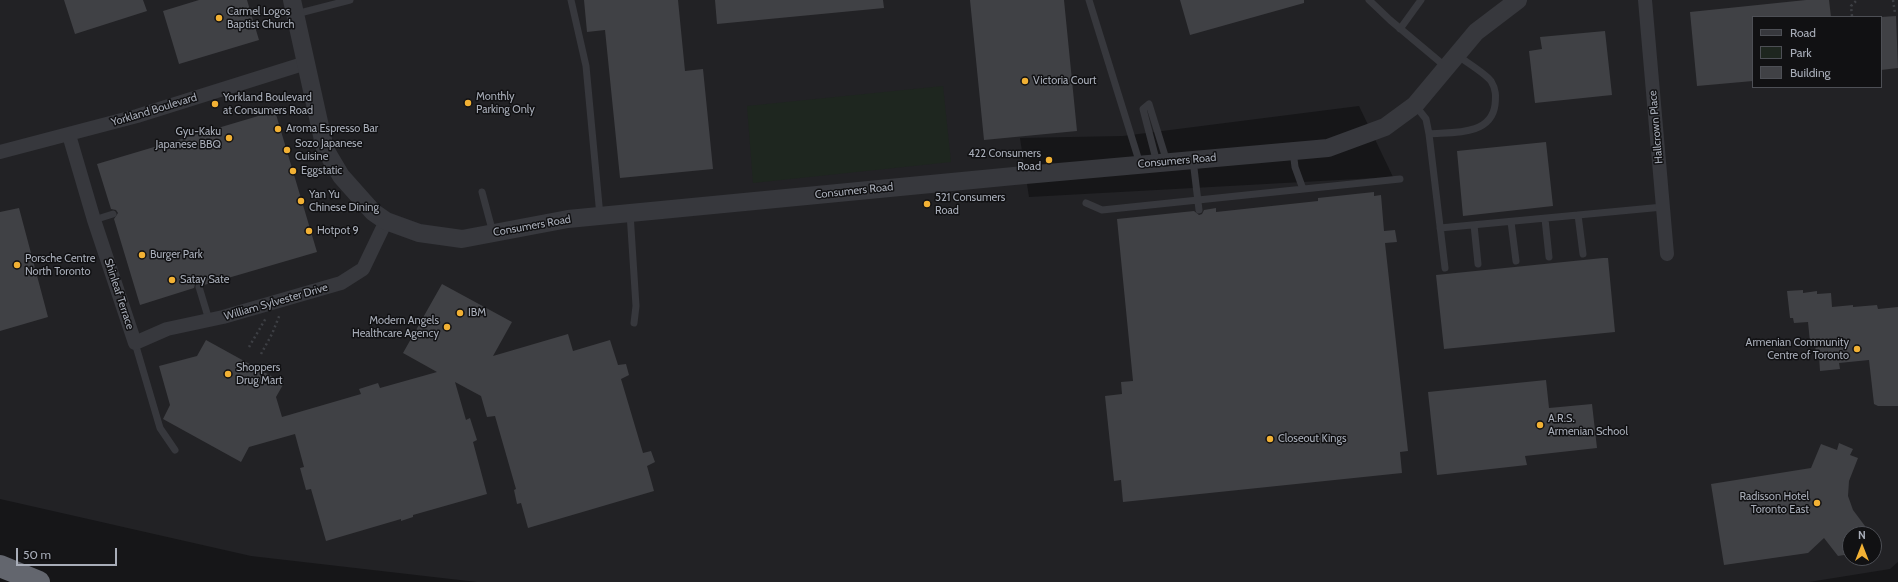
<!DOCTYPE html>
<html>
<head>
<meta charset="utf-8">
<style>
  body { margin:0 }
  #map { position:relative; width:1898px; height:582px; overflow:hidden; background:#161618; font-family:Cabin,sans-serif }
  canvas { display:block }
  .legend { position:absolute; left:1752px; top:16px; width:130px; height:72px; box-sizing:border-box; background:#111113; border:1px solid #4d4f55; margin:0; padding:5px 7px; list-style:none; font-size:12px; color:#a8adb8 }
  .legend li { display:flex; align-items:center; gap:8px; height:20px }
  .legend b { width:20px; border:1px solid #4d4f55 }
  .north { position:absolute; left:1842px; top:526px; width:40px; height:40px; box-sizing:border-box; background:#111113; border:1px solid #4d4f55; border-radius:50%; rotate:0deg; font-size:11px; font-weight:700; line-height:16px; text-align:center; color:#a8adb8 }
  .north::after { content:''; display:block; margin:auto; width:14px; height:18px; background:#f2b134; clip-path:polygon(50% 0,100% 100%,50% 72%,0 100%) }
  .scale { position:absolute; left:16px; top:548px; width:101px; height:18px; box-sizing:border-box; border:2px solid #a8adb8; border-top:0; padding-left:5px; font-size:12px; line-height:14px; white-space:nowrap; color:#a8adb8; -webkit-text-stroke:3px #111113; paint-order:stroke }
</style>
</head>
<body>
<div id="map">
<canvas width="1898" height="582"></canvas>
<ul class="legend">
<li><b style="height:5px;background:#37383d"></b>Road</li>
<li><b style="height:11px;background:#1e261f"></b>Park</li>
<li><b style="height:11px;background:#404145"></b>Building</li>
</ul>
<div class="north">N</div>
<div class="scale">50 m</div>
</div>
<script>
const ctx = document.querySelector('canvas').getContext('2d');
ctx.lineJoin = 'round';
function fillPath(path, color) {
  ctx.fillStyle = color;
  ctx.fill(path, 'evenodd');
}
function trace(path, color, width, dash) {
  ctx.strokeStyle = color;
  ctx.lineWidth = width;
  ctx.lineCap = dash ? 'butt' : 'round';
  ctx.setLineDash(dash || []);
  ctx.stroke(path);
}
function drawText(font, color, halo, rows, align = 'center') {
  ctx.font = font + ' Cabin,sans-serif';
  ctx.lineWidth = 3;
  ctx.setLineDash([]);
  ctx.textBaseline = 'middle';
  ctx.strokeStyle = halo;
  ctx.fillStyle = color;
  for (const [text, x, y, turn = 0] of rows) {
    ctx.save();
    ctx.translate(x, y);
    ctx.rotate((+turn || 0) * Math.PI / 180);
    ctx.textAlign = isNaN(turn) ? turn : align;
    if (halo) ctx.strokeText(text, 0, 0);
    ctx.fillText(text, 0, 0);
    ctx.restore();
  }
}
fillPath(new Path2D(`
  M0,0H1898V562L1890,569L1809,582H477L251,556L0,499ZM1753,17H1881V87H1753ZM1359,106L1393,177L1029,197L1020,138L1123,136ZM1850,534H1874V558H1850Z`), '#222225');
fillPath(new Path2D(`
  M943,86L951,162L753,183L747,106Z`), '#1e261f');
fillPath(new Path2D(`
  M64,0H143L147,11L75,34Z
  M199,0H247L259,40L179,64L163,11Z
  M584,0H678L685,71L703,69L713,169L620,178L605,30L587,32Z
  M715,0H883L884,8L717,24Z
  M970,0H1064L1077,131L984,140Z
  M1180,0H1304V3L1190,35Z
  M1806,0H1829L1831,17H1753V81L1697,86L1690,12Z
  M1896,16L1898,68L1881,70V17Z
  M1605,31L1612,95L1535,103L1529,51L1542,49L1540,37Z
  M275,111L317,252L204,285L198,282L195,284L194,288L140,305L114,219L118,213L116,210L111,209L97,164Z
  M1546,142L1553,206L1463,216L1457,151Z
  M1374,192V196L1381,195L1384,231L1395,230L1397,242L1385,243L1408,451L1400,452L1402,473L1123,502L1121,480L1114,481L1105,396L1122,394L1121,382L1133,381L1117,219L1194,211L1199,215L1202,214L1204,210L1216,208V212L1318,201V198Z
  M19,208L48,317L0,331V212Z
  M1603,258H1608L1615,332L1444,349L1436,275Z
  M442,284L512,322L493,356L568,334L573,351L610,340L618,365L626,364L629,375L621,379L643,453L651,451L655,462L647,466L654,491L528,528L521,503L517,504L514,490L516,489L495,416L487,417L481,396L455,382L466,420L470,418L477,440L473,442L487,494L413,515V517L401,521V519L326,541L311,489L306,490L300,468L304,467L295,434L249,447L241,462L163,419L170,405L159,366L197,356L206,340L284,383L276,397L282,417L361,394L359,389L378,383L380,388L437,372L403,353Z
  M1803,290V293L1817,291V294L1831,293L1832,307L1853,305V307L1877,305L1878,309L1898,307V406H1878L1874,404L1869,360L1839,363L1840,369L1820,371L1819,356H1816L1815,342H1810L1808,322L1794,323L1793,318H1790L1787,291Z
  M1546,380L1549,408L1592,404L1597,448L1525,456L1527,465L1437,475L1428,392Z
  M1839,443L1853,449L1850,455L1858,458L1849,481L1848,496L1853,510L1871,534H1850V554L1838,556L1824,538L1808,553L1724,565L1711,484L1811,468L1821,444L1837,450Z`), '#404145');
trace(new Path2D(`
  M1893,0L1895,13
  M1852,16L1851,6L1857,0
  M249,347L266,318
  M261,354L272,334L280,314`), '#3d3f44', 2.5, [2, 3]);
trace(new Path2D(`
  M571,0L586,66L600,216
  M1089,0L1140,164
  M1369,0L1390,20L1446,67
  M296,14L350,0
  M1400,29L1421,0
  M1415,105L1426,119L1429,134L1445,268
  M1429,134C1452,132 1491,136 1495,105C1496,96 1496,89 1491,81C1485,73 1466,62 1457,55
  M1293,151L1295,167L1303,189
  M1193,160L1199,210
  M1157,163L1143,109L1149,104L1167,162
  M482,192L493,233
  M1086,203L1102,210L1400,179
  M630,213L636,306L634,323
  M1578,215L1583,254
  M1545,219L1549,257
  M94,220L113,214
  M1511,222L1516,261
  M1474,225L1478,264
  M1440,228L1663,207
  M199,287L209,320
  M135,343L160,428L175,450`), '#37383d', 7);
trace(new Path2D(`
  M1645,0L1667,254
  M69,135L94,220L135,343L167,329L223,317L341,283L363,269L386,221
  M0,152L137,116L306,63`), '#37383d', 14);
trace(new Path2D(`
  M292,0L325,149L341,176L373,212L386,221L419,233L462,239L568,219L1014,176L1328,148L1385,127L1415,105L1476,32L1518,0`), '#37383d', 18);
trace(new Path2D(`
  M0,566L39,582`), '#63666e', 22);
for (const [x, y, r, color] of [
  [219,18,4,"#f2b134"],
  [1025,81,4,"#f2b134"],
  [468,103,4,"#f2b134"],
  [215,104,4,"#f2b134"],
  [278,129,4,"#f2b134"],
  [229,138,4,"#f2b134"],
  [287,150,4,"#f2b134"],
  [1049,160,4,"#f2b134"],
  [293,171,4,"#f2b134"],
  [301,201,4,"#f2b134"],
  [927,204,4,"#f2b134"],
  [309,231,4,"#f2b134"],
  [142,255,4,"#f2b134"],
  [17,265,4,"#f2b134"],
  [172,280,4,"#f2b134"],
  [460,313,4,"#f2b134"],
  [447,327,4,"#f2b134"],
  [1857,349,4,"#f2b134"],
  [228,374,4,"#f2b134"],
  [1540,425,4,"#f2b134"],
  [1270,439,4,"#f2b134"],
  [1817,503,4,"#f2b134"]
]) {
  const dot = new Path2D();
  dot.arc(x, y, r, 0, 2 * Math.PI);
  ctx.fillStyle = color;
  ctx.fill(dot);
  trace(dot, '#111113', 1.5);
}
drawText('11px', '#a8adb8', '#111113', [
  ["Carmel Logos",227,12],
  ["Baptist Church",227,25],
  ["Victoria Court",1033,81],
  ["Monthly",476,97],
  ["Parking Only",476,110],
  ["Yorkland Boulevard",223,98],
  ["at Consumers Road",223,111],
  ["Aroma Espresso Bar",286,129],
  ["Gyu-Kaku",221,132,"right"],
  ["Japanese BBQ",221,145,"right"],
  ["Sozo Japanese",295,144],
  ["Cuisine",295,157],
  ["422 Consumers",1041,154,"right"],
  ["Road",1041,167,"right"],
  ["Eggstatic",301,171],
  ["Yan Yu",309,195],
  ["Chinese Dining",309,208],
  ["521 Consumers",935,198],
  ["Road",935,211],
  ["Hotpot 9",317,231],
  ["Burger Park",150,255],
  ["Porsche Centre",25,259],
  ["North Toronto",25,272],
  ["Satay Sate",180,280],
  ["IBM",468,313],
  ["Modern Angels",439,321,"right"],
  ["Healthcare Agency",439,334,"right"],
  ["Armenian Community",1849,343,"right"],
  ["Centre of Toronto",1849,356,"right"],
  ["Shoppers",236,368],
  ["Drug Mart",236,381],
  ["A.R.S.",1548,419],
  ["Armenian School",1548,432],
  ["Closeout Kings",1278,439],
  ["Radisson Hotel",1809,497,"right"],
  ["Toronto East",1809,510,"right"]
], 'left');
drawText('11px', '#a8adb8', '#111113', [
  ["Yorkland Boulevard",154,110,-17],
  ["Hallcrown Place",1656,127,-95],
  ["Consumers Road",1177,161,-5],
  ["Consumers Road",854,191,-6],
  ["Consumers Road",532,226,-10],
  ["Shinleaf Terrace",119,294,72],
  ["William Sylvester Drive",276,302,-16]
]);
</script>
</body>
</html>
